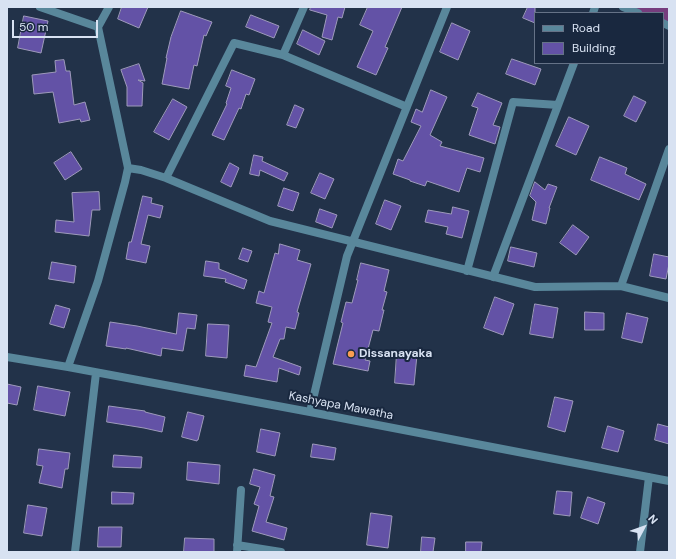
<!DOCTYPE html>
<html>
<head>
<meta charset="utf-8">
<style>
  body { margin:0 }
  #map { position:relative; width:676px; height:559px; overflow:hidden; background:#223249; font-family:"DM Sans",sans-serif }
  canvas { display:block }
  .frame { position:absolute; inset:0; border:8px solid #d8e2f2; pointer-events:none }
  .legend { position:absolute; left:534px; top:12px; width:130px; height:52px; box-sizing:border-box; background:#19283f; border:1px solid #657287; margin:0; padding:5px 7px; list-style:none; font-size:12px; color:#d8e2f2 }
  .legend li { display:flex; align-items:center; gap:8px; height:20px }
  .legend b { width:20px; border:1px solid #657287 }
  .north { position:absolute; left:624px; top:507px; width:40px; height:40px; -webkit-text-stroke:3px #19283f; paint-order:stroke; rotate:49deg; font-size:11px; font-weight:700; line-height:16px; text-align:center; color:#d8e2f2 }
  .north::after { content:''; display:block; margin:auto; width:14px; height:18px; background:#d8e2f2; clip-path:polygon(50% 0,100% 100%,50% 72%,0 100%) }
  .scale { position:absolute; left:12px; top:20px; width:86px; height:18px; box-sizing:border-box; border:2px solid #d8e2f2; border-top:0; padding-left:5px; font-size:12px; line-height:14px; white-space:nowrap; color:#d8e2f2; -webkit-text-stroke:3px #19283f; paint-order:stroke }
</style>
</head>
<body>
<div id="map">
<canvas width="676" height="559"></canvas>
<div class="frame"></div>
<ul class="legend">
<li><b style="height:5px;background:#59879b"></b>Road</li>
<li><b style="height:11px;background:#6352a6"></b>Building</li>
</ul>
<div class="north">N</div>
<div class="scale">50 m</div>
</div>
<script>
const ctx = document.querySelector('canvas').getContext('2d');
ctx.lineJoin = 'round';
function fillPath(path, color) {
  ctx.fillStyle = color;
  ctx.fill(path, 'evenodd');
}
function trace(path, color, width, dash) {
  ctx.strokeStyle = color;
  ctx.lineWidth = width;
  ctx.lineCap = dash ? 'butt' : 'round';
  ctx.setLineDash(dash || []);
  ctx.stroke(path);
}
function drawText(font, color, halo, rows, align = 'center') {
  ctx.font = font + ' "DM Sans",sans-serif';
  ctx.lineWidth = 4;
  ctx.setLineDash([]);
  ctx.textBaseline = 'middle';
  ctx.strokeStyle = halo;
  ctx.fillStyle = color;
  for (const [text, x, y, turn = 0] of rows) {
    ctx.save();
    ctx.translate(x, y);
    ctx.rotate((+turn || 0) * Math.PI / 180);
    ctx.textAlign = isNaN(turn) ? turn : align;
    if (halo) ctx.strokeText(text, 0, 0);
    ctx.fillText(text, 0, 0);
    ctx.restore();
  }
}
fillPath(new Path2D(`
  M623,7H669V26L663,23V13H638Z`), '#763d7e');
const building = new Path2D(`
  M122,7H148L139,28L118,19Z
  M311,7H345L342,18L338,17L332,40L322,37L327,15L310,10Z
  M368,7H402L385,47L388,48L376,75L357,67L373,31L360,25Z
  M528,7H535V23L523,18Z
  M181,11L212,22L206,36L204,35L197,66L194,65L189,89L162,84L167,58H166L171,37Z
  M251,15L279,26L274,38L246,27Z
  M24,16L48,21L41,53L18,48Z
  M452,23L470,31L458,60L440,52Z
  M303,30L325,41L319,55L297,44Z
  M512,59L541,69L535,85L506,74Z
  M64,60L66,71H70L74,105L85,102L90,120L81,122L80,119L59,123L53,92L34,94L32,75L56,72L55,61Z
  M139,64L145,81L138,80L143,83L142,106H127V87L121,70Z
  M232,70L255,79L249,95L246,94L241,109L239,108L224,140L212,135L227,104L226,103L231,88L226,86Z
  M431,90L447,97L430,135L442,142L440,146L484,158L480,172L467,168L459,192L427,181L425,186L410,181V180L393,174L398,159L403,161L421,126L411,122L416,109L422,112Z
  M478,93L502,103L493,125L500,127L495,144L469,135L478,108L472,106Z
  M634,96L646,102L636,122L624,116Z
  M173,99L187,107L169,140L154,132Z
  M295,105L304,109L296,128L287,125Z
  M569,117L589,126L576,155L556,146Z
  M71,152L82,169L65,180L54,163Z
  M254,155L263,157L262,161L288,173L284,181L260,170L259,176L250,174Z
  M600,157L627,168L625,174L646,184L639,200L591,180Z
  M230,163L239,168L231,187L221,182Z
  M320,173L334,179L325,199L311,193Z
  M535,182L545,190L548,184L557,187L549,208H550L546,224L532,220L536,202L530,196Z
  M284,188L299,193L293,211L278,206Z
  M99,192L100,210H92L89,236L55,232L56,220L74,222L72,193Z
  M143,196L152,198L151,203L163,206L160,218L148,215L141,244L150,246L146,263L126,259L129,242H131Z
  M385,200L401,206L391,230L376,224Z
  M453,207L469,211L462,238L446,234L448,227L425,222L428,210L451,214Z
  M320,209L337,215L332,228L316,222Z
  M573,225L589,237L576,255L560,243Z
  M280,244L300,250L297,260L311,264L297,312L299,313L295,329L286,327L284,339H280L273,357L301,367L299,375L279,368L277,382L244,376L246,365L256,367L272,323L268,322L272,307L256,303L259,291L264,293L275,253L278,254Z
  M511,247L537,253L534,267L508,261Z
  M243,248L252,251L248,262L239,259Z
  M654,254L669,257V264L666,279L650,276Z
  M206,261L219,263V269L247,280L244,289L225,282L226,279L204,276Z
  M52,262L76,266L74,283L49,279Z
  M361,263L389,270L384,291L387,292L382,310H384L379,331L373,330L365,360L370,361L368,371L333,364L337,347L343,323L341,322L346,302L352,303L358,280H357Z
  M495,297L514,304L503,335L484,328Z
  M535,304L558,308L553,338L530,334Z
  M56,305L70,309L64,328L50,324Z
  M585,312L604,313V330H585Z
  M179,313L197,315L195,329L187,328L183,351L162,348L161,356L126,348V349L106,346L110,322L137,326L176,334Z
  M627,313L648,318L642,343L622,338Z
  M208,324L229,325L227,358L206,356Z
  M397,353L417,355L414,385L395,383Z
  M7,384L21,387L17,405L7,403Z
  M38,386L70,392L65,416L34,410Z
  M555,397L573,401L565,432L548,427Z
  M109,406L145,411V412L165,417L162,432L144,428L107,422Z
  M188,412L204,416L198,440H197V441L182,437Z
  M658,424L669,427V444L655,440Z
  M608,426L624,431L618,452L602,448Z
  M261,429L280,433L275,456L257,452Z
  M313,444L336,448L334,460L311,457Z
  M39,449L70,453L68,469H65L62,488L39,483L43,466L37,465Z
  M114,455L142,457L141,468L113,467Z
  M188,462L220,465L219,484L187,480Z
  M254,469L275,475L270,496L274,497L266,522L287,528L284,540L252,531L259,506L254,504L260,487L250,484Z
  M557,491L572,492L570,516L554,514Z
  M112,492L134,493L133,504H112Z
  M588,497L605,503L598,524L581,518Z
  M28,505L47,508L42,536L24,533Z
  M371,513L392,516L388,548L367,545Z
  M99,527H122L121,547H98Z
  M422,537L435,538L433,552H421Z
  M185,538L214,539V552H184Z
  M466,542H482L481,552H466Z`);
fillPath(building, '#6352a6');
trace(building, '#9e9abb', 1);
trace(new Path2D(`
  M40,7L98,27
  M109,7L98,27L128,168L141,170L166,178L270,221L535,287L621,286L669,298
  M623,7L638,13
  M593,13L595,7
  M663,23L669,26
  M283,55L304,7
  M166,178L234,43L283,55L407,107
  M467,271L513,102L558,105
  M493,277L574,63
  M621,286L669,149
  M7,357L68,367L310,412L669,481
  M68,367L98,281L125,182L128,168
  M310,412L347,256L447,7
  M237,545L281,552
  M75,552L96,373
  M237,552L241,490
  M640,552L649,477`), '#59879b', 8);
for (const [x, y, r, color] of [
  [351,354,4,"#fb9e51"]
]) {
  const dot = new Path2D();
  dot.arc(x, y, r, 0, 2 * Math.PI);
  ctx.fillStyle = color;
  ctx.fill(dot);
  trace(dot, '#19283f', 1.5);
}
drawText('bold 12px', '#d8e2f2', '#19283f', [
  ["Dissanayaka",359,354]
], 'left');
drawText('12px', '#d8e2f2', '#19283f', [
  ["Kashyapa Mawatha",341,406,11]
]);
</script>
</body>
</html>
